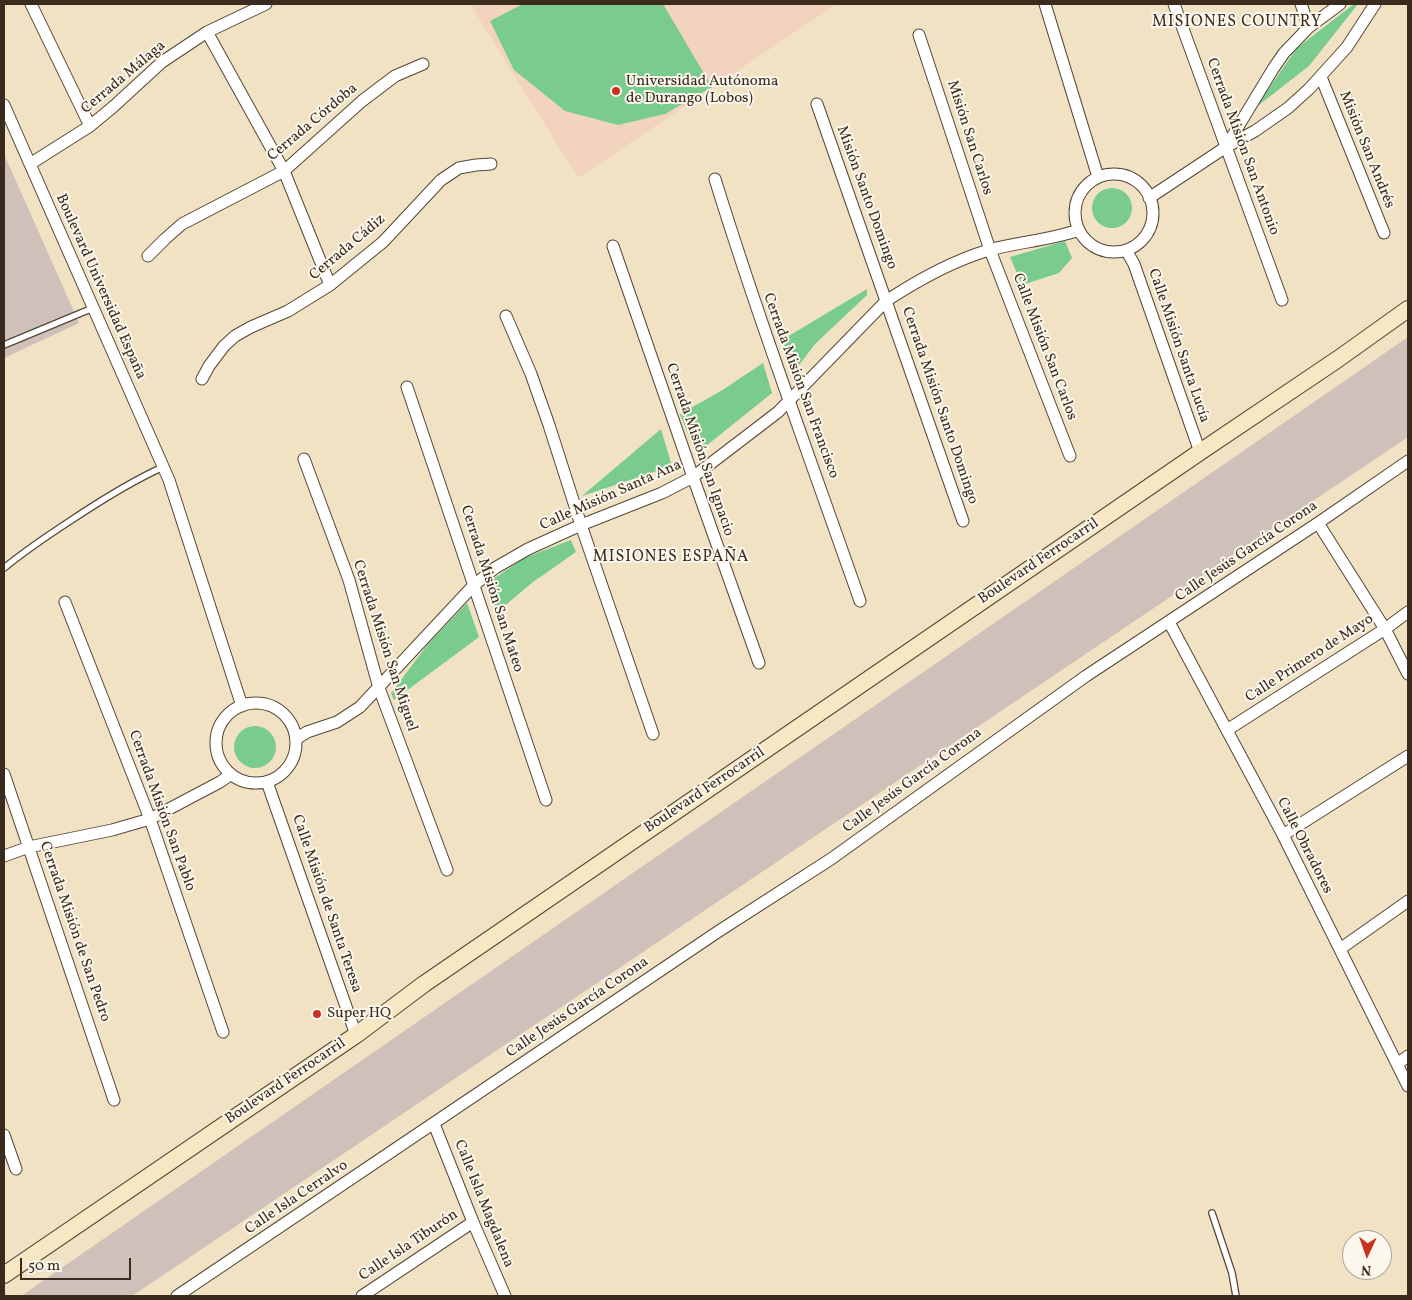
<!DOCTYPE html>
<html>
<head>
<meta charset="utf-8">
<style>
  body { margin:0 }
  #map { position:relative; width:1412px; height:1300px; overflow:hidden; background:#f1e2c4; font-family:Vollkorn,serif }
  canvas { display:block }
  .frame { position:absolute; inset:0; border:5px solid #3b2a1e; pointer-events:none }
  .north { position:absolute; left:1342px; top:1230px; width:50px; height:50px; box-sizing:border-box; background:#fbf7ec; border:1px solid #aea59a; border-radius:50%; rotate:183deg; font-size:14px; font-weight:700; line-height:20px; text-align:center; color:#3b2a1e }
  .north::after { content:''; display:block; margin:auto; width:18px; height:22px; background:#c8321e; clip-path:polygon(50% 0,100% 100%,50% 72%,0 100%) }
  .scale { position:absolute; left:20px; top:1258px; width:111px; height:22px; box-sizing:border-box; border:2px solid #3b2a1e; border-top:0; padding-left:6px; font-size:15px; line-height:18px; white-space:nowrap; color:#3b2a1e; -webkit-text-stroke:4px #fbf7ec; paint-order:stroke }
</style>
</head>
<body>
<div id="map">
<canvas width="1412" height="1300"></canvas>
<div class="frame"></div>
<div class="north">N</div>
<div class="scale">50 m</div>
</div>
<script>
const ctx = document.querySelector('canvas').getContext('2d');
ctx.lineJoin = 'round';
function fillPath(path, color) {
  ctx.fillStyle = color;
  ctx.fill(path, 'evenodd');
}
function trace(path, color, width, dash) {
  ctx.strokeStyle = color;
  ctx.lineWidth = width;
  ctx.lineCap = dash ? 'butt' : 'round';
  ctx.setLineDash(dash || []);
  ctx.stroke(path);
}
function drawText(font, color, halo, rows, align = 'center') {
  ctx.font = font + ' Vollkorn,serif';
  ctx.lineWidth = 4;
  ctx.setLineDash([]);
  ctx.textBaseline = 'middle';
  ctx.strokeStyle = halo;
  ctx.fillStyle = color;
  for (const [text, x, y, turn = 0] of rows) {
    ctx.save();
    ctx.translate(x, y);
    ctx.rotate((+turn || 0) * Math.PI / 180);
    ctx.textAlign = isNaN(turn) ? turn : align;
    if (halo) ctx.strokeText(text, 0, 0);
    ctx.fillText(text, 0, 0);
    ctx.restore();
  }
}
fillPath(new Path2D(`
  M470,4H837L578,178Z`), '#f2d4be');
fillPath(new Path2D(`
  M4,154L79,323L4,358Z
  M1408,337V437L132,1296H21Z`), '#cfc0ba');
fillPath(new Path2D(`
  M523,4H663L712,87L665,114L618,125L565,111L514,70L490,21Z
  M1354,4H1358L1309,66L1255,108L1297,48Z
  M1092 208a20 20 0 1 1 40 0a20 20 0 1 1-40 0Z
  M1065,241L1072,258L1059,273L1022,285L1010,257Z
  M867,289V295L815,344L793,373L782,340Z
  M763,363L772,393L696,454L680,414L721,391Z
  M661,429L672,466L582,496Z
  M571,540L576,552L533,582L496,613L489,582L524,558Z
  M467,603L479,637L394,700L391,693L428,644Z
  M234 747a21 21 0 1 1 42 0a21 21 0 1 1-42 0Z`), '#79cb8e');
const lane = new Path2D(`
  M4,345L93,308
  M4,568C25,551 47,536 70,521C100,501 130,482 163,467
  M1212,1213L1232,1273L1236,1296`);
const street = new Path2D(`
  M31,4L90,126
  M1045,4L1098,177
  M1174,4L1282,300
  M1301,4L1309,27
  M207,32L284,171L330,285
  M919,35L990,250L1070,456
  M1321,77L1384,233
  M817,104L963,521
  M4,105L169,480L242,706
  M1227,145L1273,69L1284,53L1309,27L1340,4
  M30,164L90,126L113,107L162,62L207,32L266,4
  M1075 213a39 39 0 1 1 78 0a39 39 0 1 1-78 0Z
  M715,179C759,321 811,461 860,601
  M1149,198L1226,147L1255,131L1288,108L1309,89L1347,47L1375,4
  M613,246L693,477L759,663
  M1126,250L1134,264L1200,452
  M148,256L165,239L182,224L284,171L362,101L395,76L423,64
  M506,316L531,374L549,425L581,525L653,734
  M202,379L209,366L224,346L235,336L251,327L288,311L330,285L383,242L441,180L459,168L476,165L491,164
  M407,387L546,800
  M304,459L349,580L379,688L447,870
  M1318,523L1385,629L1408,674
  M65,602L150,819L223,1032
  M1169,622L1283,835L1408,1086
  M216 743a40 40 0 1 1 80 0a40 40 0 1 1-80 0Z
  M1227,730L1385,629L1408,612
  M296,739L307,732L337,722L360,707L473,586L495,568L528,549L581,525L662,493L693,477L778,412L886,301C918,280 952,261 989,250C1019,242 1050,240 1079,230
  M4,774L114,1100
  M267,782L356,1035
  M1283,835L1408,756
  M4,856L29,847L112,830L150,819L220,782L230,775
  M1340,949L1408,901
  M1397,1064L1408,1056
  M434,1124L473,1222L505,1296
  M4,1135L16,1169
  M177,1296L719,931L831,859L1086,676L1318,523L1408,461
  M362,1296L473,1222`);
const secondary = new Path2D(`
  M4,1275L356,1035L424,984L1200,452L1338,359L1408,309`);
trace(lane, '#564637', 8);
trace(street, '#564637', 13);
trace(secondary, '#564637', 18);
trace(lane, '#fff', 5.5);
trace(street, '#fff', 11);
trace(secondary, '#f7e8c3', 16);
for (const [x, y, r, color] of [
  [616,91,5,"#c8321e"],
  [317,1014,5,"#c8321e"]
]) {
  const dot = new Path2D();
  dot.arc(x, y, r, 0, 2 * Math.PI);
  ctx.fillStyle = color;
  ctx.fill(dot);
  trace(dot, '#fbf7ec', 2);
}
drawText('15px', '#3b2a1e', '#fbf7ec', [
  ["Cerrada Málaga",124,78,-40],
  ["Cerrada Córdoba",313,123,-40],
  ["Misión San Carlos",969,138,72],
  ["Cerrada Misión San Antonio",1242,147,70],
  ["Misión San Andrés",1366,150,68],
  ["Misión Santo Domingo",866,198,70],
  ["Cerrada Cádiz",348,248,-40],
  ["Boulevard Universidad España",100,287,66],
  ["Calle Misión Santa Lucía",1178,346,71],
  ["Calle Misión San Carlos",1044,347,69],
  ["Cerrada Misión San Francisco",800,386,70],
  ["Cerrada Misión Santo Domingo",939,406,71],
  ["Cerrada Misión San Ignacio",699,450,71],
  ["Calle Misión Santa Ana",611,496,-24],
  ["Calle Jesús García Corona",1247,552,-34],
  ["Boulevard Ferrocarril",1039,562,-34],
  ["Cerrada Misión San Mateo",491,589,72],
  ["Cerrada Misión San Miguel",384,646,72],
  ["Calle Primero de Mayo",1310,659,-33],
  ["Calle Jesús García Corona",913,781,-36],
  ["Boulevard Ferrocarril",705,791,-34],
  ["Cerrada Misión San Pablo",161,811,70],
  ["Calle Obradores",1304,846,63],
  ["Calle Misión de Santa Teresa",326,904,71],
  ["Cerrada Misión de San Pedro",74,932,71],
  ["Calle Jesús García Corona",578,1008,-34],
  ["Boulevard Ferrocarril",286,1082,-34],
  ["Calle Isla Cerralvo",297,1198,-34],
  ["Calle Isla Magdalena",483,1204,68],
  ["Calle Isla Tiburón",409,1246,-34]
]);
drawText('15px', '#3b2a1e', '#fbf7ec', [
  ["Universidad Autónoma",626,82],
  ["de Durango (Lobos)",626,99],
  ["Super HQ",327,1014]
], 'left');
ctx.letterSpacing = '1px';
drawText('16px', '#3b2a1e', '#fbf7ec', [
  ["MISIONES COUNTRY",1237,23],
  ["MISIONES ESPAÑA",671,558]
]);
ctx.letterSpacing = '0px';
</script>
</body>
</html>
